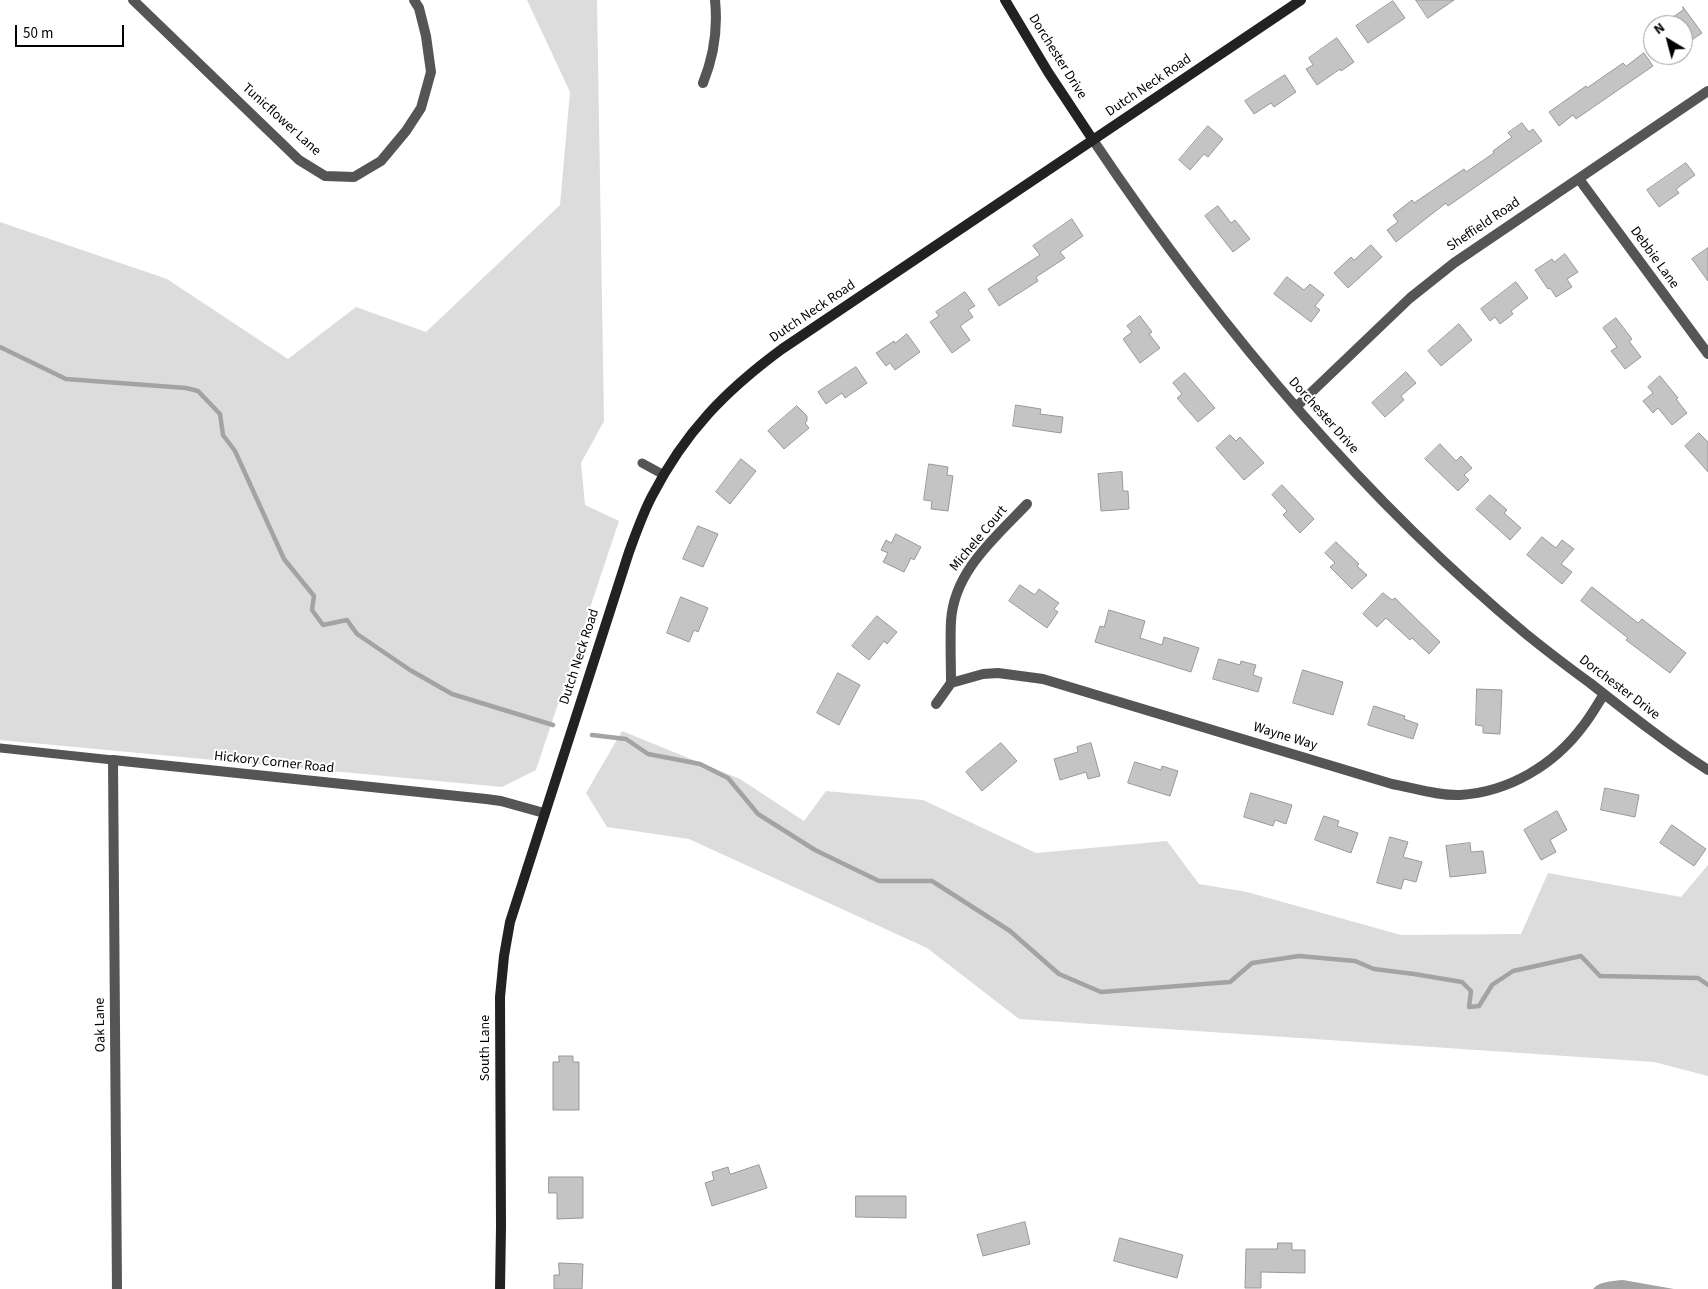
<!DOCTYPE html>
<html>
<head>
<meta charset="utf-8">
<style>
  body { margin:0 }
  #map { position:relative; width:1708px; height:1289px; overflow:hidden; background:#fff; font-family:"Source Sans 3",sans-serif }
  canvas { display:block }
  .north { position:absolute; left:1643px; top:15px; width:50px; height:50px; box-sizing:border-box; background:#fff; border:1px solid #999; border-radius:50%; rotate:323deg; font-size:14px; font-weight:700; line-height:20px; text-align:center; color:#000 }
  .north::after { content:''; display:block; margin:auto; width:18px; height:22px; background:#000; clip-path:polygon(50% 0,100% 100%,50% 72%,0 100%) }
  .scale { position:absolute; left:15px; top:25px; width:109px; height:22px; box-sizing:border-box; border:2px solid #000; border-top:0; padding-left:6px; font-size:15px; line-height:18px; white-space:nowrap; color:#000; -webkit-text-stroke:4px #fff; paint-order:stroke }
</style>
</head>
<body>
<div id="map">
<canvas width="1708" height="1289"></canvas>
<div class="north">N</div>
<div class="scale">50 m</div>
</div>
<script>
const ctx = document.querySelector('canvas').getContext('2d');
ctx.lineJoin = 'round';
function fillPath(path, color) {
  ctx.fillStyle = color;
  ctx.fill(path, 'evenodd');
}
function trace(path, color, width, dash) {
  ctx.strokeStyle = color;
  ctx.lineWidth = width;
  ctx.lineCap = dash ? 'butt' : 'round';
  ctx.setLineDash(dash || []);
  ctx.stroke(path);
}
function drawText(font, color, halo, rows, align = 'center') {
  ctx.font = font + ' "Source Sans 3",sans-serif';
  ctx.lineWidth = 4;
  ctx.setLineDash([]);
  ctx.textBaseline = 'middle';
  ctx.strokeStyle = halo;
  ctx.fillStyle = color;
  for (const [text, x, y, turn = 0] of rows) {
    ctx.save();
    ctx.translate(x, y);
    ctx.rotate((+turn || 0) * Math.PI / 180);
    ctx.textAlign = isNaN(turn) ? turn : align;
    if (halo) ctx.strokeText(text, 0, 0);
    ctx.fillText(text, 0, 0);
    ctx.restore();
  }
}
fillPath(new Path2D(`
  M527,0H597L604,421L581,463L585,505L619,521L536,770L502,787L0,740V222L167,279L288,359L356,307L426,332L560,205L570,92Z
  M622,731L740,779L804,821L826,791L923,800L1036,853L1167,841L1199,884L1247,892L1401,935L1521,934L1548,873L1681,897L1708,865V1076L1654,1062L1019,1019L927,948L689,839L607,827L586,793Z`), '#dcdcdc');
fillPath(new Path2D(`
  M1623,1280L1674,1289H1593C1600,1281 1613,1281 1623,1280Z`), '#a3a3a3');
trace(new Path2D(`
  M0,347L66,379L186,388L198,391L220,414L223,435L235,451L284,559L314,596L312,610L323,625L347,620L357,634L410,670L452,694L553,725
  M592,735L626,739L648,754L700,764L728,778L758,814L815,850L879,881H932L1010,931L1059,974L1101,992L1230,982L1252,963L1299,956L1355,961L1374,969L1414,974L1462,982L1471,991L1469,1007L1479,1006L1492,985L1513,971L1581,956L1600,976L1698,978L1708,985`), '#a3a3a3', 4.5);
const building = new Path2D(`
  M1416,0H1454L1428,18Z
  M1393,1L1405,18L1368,43L1356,26Z
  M1683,7L1702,33L1683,46V25H1662L1683,10Z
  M1337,38L1354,62L1341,71L1340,69L1317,85L1306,69L1313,65L1309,58Z
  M1644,53L1653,66L1576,119L1573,115L1559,126L1549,112L1586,86L1587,88L1623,63L1626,66Z
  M1285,75L1296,92L1274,107L1271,103L1254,114L1245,101Z
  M1522,123L1529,132L1533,129L1542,141L1448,206L1446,203L1396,242L1387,230L1398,222L1393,215L1412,200L1414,203L1464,169L1466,172L1494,153L1493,151L1512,137L1508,133Z
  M1208,126L1223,139L1208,157L1204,154L1190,170L1179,160Z
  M1686,163L1695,175L1676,189L1679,193L1659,207L1647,190Z
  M1218,206L1231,223L1235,220L1250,239L1233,252L1205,216Z
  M1072,219L1083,236L1060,252L1065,258L1036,277L1038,281L999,306L988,289L1040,255L1033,246Z
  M1371,245L1382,257L1348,288L1334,273L1351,257L1354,260Z
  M1708,248V281L1692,259Z
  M1565,254L1578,272L1567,279L1572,287L1556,297L1550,288L1548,289L1535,270L1552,259L1554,262Z
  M1287,277L1304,290L1310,284L1324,295L1315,306L1320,310L1311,322L1274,294Z
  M1516,282L1528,298L1511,311L1513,314L1500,324L1495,317L1490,321L1481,309Z
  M965,292L975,306L968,310L973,317L960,326L970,340L952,353L930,322L939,316L936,312Z
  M1140,316L1152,332L1149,334L1160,348L1140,363L1123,339L1132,332L1127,326Z
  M1616,318L1632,339L1629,341L1641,357L1625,369L1611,351L1617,347L1603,328Z
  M1459,324L1472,340L1441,366L1428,351Z
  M907,334L920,352L895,370L890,363L886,366L876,353L894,341L895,343Z
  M856,367L867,383L845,398L842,393L826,404L818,392Z
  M1406,372L1416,383L1401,396L1404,400L1385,417L1372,403Z
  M1185,373L1215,408L1198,422L1177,398L1182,394L1173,383Z
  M1660,376L1678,398L1676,399L1687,413L1672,425L1658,408L1653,413L1643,401L1653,393L1648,387Z
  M1016,405L1041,409L1040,414L1063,417L1061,433L1013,426Z
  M797,406L807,416V421L805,423L809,428L784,449L768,431Z
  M1699,433L1708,442V472L1685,446Z
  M1230,435L1236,441L1240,437L1264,463L1244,480L1216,448Z
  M1440,444L1456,461L1461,456L1472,468L1464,475L1469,480L1458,491L1425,459Z
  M741,459L756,471L730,504L716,492Z
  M929,464L948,467L947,475L953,476L948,511L931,509L932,501L924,500Z
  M1122,472L1123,491H1128L1129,509L1101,511L1098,474Z
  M1282,485L1314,519L1300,533L1283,515L1287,511L1272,495Z
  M1490,495L1507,510L1504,513L1521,528L1510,540L1476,509Z
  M698,526L718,534L703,567L683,559Z
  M896,534L921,547L914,560L911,558L904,572L883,562L888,553L881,550L886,540L891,543Z
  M1542,537L1556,548L1562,540L1574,549L1561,564L1572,572L1562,584L1527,555Z
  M1336,542L1359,564L1357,566L1367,575L1352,589L1330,567L1335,563L1325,553Z
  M1020,585L1035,595L1039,589L1059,603L1054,609L1058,612L1047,628L1009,601Z
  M1592,587L1638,623L1642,619L1686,653L1670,673L1626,640L1628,638L1581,601Z
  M1383,593L1392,600L1395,598L1440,642L1429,654L1412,638L1410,640L1386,618L1377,627L1363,614Z
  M681,597L708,608L698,632L694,630L689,642L667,633Z
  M1109,610L1145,621L1140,638L1162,645L1164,637L1199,648L1191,672L1095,642L1100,626L1104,627Z
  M877,616L897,632L887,644L884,641L869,660L852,646Z
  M1219,659L1240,665L1241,661L1256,665L1253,675L1262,678L1258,692L1213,679Z
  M1303,670L1343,682L1333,715L1293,703Z
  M838,673L860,685L839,725L817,713Z
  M1477,689L1502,690L1500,734L1483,733V726L1476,725Z
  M1374,706L1405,716L1404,719L1418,724L1413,739L1368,725Z
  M1001,743L1017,761L982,791L966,772Z
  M1091,743L1100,776L1088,779L1086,772L1060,780L1054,759L1078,752L1077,747Z
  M1135,762L1161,770L1162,766L1178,771L1170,796L1128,783Z
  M1605,788L1639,795L1635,817L1601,810Z
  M1251,793L1292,805L1286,824L1275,820L1273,826L1244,817Z
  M1557,811L1567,830L1550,840L1556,852L1541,860L1524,830Z
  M1324,816L1339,821L1337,826L1358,833L1351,853L1315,840Z
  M1672,825L1706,849L1694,866L1660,843Z
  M1390,837L1408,842L1403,857L1422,862L1416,882L1404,879L1401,889L1377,883Z
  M1470,843L1471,852L1483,851L1486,873L1450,877L1446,846Z
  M559,1056H573V1062H579V1110H553V1062H559Z
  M759,1165L767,1188L712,1206L705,1183L714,1180L712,1172L728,1167L730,1174Z
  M549,1177H583V1218L557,1219V1193H549Z
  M856,1196H906V1218L856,1217Z
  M1025,1222L1030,1244L983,1256L977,1235Z
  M1120,1238L1183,1255L1177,1278L1114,1261Z
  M1278,1243H1292V1250H1305V1273L1261,1272V1288H1245L1246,1249H1277Z
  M559,1263L583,1264L582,1289H554V1275H559Z`);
fillPath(building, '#c4c4c4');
trace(building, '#999', 1);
trace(new Path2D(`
  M642,463L664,475
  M0,748L113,760`), '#555', 9);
trace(new Path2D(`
  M133,0L299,160L325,176L354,177L381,161L406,131L421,108L431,72L426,36L419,8L414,0
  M703,83C714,56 718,29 715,0
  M1093,140C1215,322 1357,493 1526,634C1547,651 1568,667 1590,683C1628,713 1667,744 1708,770
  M1579,179L1708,354
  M1296,407L1410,298L1454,263L1708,91
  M951,683C951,662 950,641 951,621C954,571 995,538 1027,504
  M936,704L951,683L983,674L998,673L1043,679L1392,784C1414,788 1438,796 1460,795C1509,792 1554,765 1583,726C1591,716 1597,705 1604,694
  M117,1289L113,760L486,799L501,801L544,813`), '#555', 10);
trace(new Path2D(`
  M1005,0L1048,72L1093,140
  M500,1289L501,1227L500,997L504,956L510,922L629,552C636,533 643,513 652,496C685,432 725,391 782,349L1301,0`), '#222', 10);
drawText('14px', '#000', '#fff', [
  ["Dorchester Drive",1057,57,58],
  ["Dutch Neck Road",1149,86,-34],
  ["Tunicflower Lane",281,120,42],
  ["Sheffield Road",1484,225,-34],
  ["Debbie Lane",1654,258,54],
  ["Dutch Neck Road",813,312,-34],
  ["Dorchester Drive",1323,416,48],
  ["Michele Court",979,539,-50],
  ["Dutch Neck Road",580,657,-72],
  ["Dorchester Drive",1619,688,37],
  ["Wayne Way",1285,737,17],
  ["Hickory Corner Road",274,763,6],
  ["Oak Lane",101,1025,-91],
  ["South Lane",486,1048,-90]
]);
</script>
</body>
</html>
